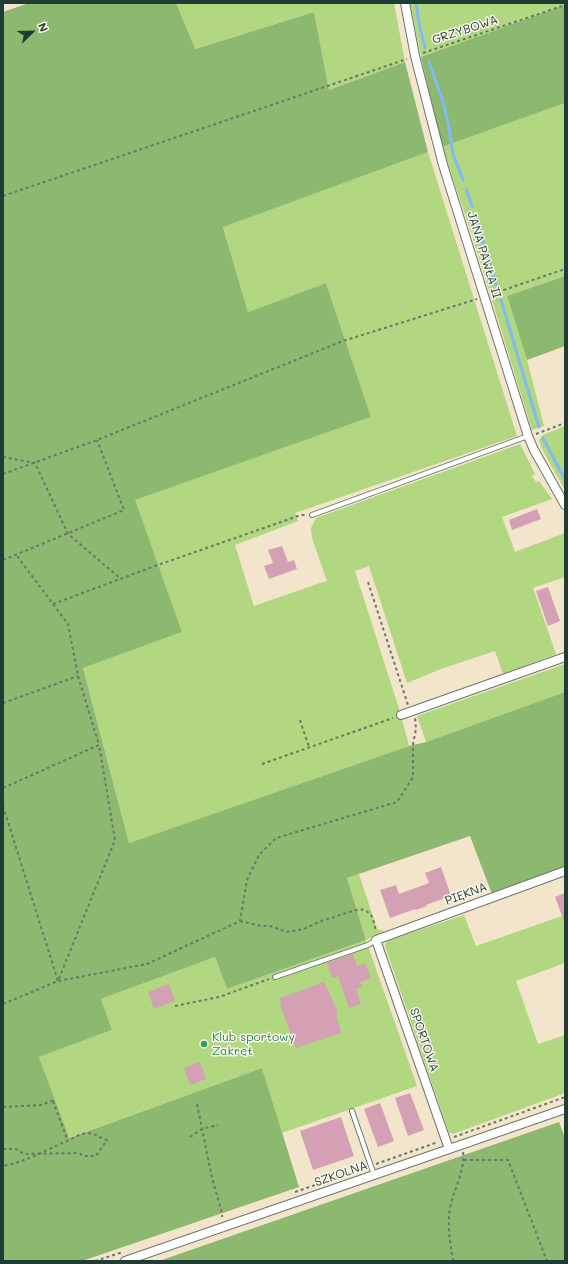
<!DOCTYPE html>
<html>
<head>
<meta charset="utf-8">
<style>
  body { margin:0 }
  #map { position:relative; width:568px; height:1264px; overflow:hidden; background:#f3e5cb; font-family:Mali,sans-serif }
  canvas { display:block }
  .frame { position:absolute; inset:0; border:4px solid #1f3d34; pointer-events:none }
  .north { position:absolute; left:12px; top:12px; width:40px; height:40px; -webkit-text-stroke:3px #fbf7ec; paint-order:stroke; rotate:67deg; font-size:11px; font-weight:700; line-height:16px; text-align:center; color:#1f3d34 }
  .north::after { content:''; display:block; margin:auto; width:14px; height:18px; background:#1f3d34; clip-path:polygon(50% 0,100% 100%,50% 72%,0 100%) }
</style>
</head>
<body>
<div id="map">
<canvas width="568" height="1264"></canvas>
<div class="frame"></div>
<div class="north">N</div>
</div>
<script>
const ctx = document.querySelector('canvas').getContext('2d');
ctx.lineJoin = 'round';
function fillPath(path, color) {
  ctx.fillStyle = color;
  ctx.fill(path, 'evenodd');
}
function trace(path, color, width, dash) {
  ctx.strokeStyle = color;
  ctx.lineWidth = width;
  ctx.lineCap = dash ? 'butt' : 'round';
  ctx.setLineDash(dash || []);
  ctx.stroke(path);
}
function drawText(font, color, halo, rows, align = 'center') {
  ctx.font = font + ' Mali,sans-serif';
  ctx.lineWidth = 3;
  ctx.setLineDash([]);
  ctx.textBaseline = 'middle';
  ctx.strokeStyle = halo;
  ctx.fillStyle = color;
  for (const [text, x, y, turn = 0] of rows) {
    ctx.save();
    ctx.translate(x, y);
    ctx.rotate((+turn || 0) * Math.PI / 180);
    ctx.textAlign = isNaN(turn) ? turn : align;
    if (halo) ctx.strokeText(text, 0, 0);
    ctx.fillText(text, 0, 0);
    ctx.restore();
  }
}
fillPath(new Path2D(`
  M176,3H394L405,62L329,90L314,12L194,49Z
  M410,3H565V5L421,57Z
  M565,103V276L507,296L527,360L544,426L532,430L471,232L442,147Z
  M428,152L517,436L295,513L298,521L235,545L254,606L320,583L327,581L312,538L311,528L316,518L520,444L535,474L532,476L536,482L539,481L552,499L502,517L515,552L565,533V577L533,588L556,654L503,674L495,651L441,669L407,683L369,566L355,571L401,715L409,746L129,843L83,668L182,632L134,500L371,417L326,283L248,312L223,226Z
  M565,426V490L542,449L539,440L543,435Z
  M565,664V692L426,742L417,716Z
  M359,874L377,929L384,931L366,940L417,1086L282,1133L262,1068L68,1138L39,1057L112,1030L101,999L215,957L227,989L366,940L347,878Z
  M464,915L476,946L565,915V963L516,981L538,1044L565,1035V1093L453,1134L452,1133H449L385,946L387,941Z`), '#b1d781');
fillPath(new Path2D(`
  M29,3H176L195,49L314,12L329,90L405,62L428,152L223,227L248,312L326,283L371,417L135,500L182,632L83,668L129,843L409,746L426,742L565,692V868L492,894L470,836L347,878L366,940L227,989L215,957L101,999L112,1030L39,1057L69,1138L262,1068L299,1187L82,1261H3V12Z
  M565,5V103L442,147L421,57Z
  M565,276V346L527,360L507,296Z
  M559,1122L565,1138V1261H159Z`), '#8cb86f');
trace(new Path2D(`
  M416,3L419,23L425,48
  M429,62L444,105L449,128L453,154L463,180
  M466,189L472,206
  M476,218L496,285
  M501,300L539,427
  M543,438L565,480`), '#83b9f2', 3);
fillPath(new Path2D(`
  M537,509L541,519L512,530L509,520Z
  M282,546L288,562L294,560L297,569L269,579L264,566L273,563L268,550Z
  M548,587L560,621L548,626L536,591Z
  M441,867L451,896L426,905L427,906L416,910L415,909L390,918L380,890L396,885L399,894L429,883L425,873Z
  M565,893V921H564L555,897Z
  M353,954L357,966L365,963L371,978L360,982L362,987L356,989L361,1004L349,1008L338,976L332,978L327,963Z
  M324,982L338,1012L336,1013L341,1033L296,1048L281,1007L280,998Z
  M169,984L175,1001L154,1009L148,992Z
  M200,1062L206,1079L190,1085L184,1068Z
  M410,1093L424,1130L408,1136L395,1098Z
  M380,1103L394,1141L378,1147L364,1109Z
  M341,1117L354,1156L313,1170L300,1131Z`), '#d4a1b4');
const lane = new Path2D(`
  M312,515L528,436
  M275,977L368,945L376,940
  M352,1111L374,1175`);
const street = new Path2D(`
  M405,3L415,56L443,165L528,436L534,450L565,505
  M401,715L565,657
  M449,1149L376,940L565,871
  M125,1261L565,1109`);
trace(lane, '#697869', 6);
trace(street, '#697869', 10);
trace(new Path2D(`
  M423,53L565,5
  M3,196L407,59
  M492,294L565,269
  M536,434L565,423
  M3,457L35,463L68,534L121,579
  M3,474L97,440L343,341L477,299
  M3,560L124,510L97,440
  M368,582L408,705
  M53,604L155,566L301,515H306
  M3,703L78,676
  M300,720L309,747
  M262,764L393,718
  M3,788L99,745L78,676L68,624L17,556
  M3,806L58,981L115,840L99,745
  M240,921L262,926H270L287,932L304,929L321,921L359,909C373,911 373,919 376,931
  M3,1004L58,981L147,964L240,921L247,880L259,855L276,838L397,802L413,777V744L416,729L415,718
  M175,1006L219,997L269,979
  M53,1101L68,1141
  M197,1104L212,1178L222,1213V1217
  M3,1107L41,1105L54,1100
  M190,1137L202,1129L218,1125
  M454,1137L565,1097
  M3,1149H16L24,1154L79,1153L84,1156H96L107,1140C100,1138 94,1133 87,1133C81,1133 72,1139 67,1141C46,1150 25,1162 3,1166
  M464,1160H508L547,1261
  M376,1164L438,1142
  M295,1192L364,1168
  M95,1261L123,1252
  M453,1261C451,1247 448,1232 449,1218C449,1196 466,1173 463,1152`), '#697869', 2, [3, 3]);
trace(lane, '#fff', 4);
trace(street, '#fff', 8);
for (const [x, y, r, color] of [
  [204,1044,4,"#2e9e5b"]
]) {
  const dot = new Path2D();
  dot.arc(x, y, r, 0, 2 * Math.PI);
  ctx.fillStyle = color;
  ctx.fill(dot);
  trace(dot, '#fbf7ec', 1.5);
}
drawText('12px', '#1f3d34', '#fbf7ec', [
  ["GRZYBOWA",465,30,-18],
  ["JANA PAWŁA II",484,255,73],
  ["PIĘKNA",466,894,-20],
  ["SPORTOWA",424,1040,71],
  ["SZKOLNA",341,1174,-19]
]);
drawText('12px', '#27864d', '#fbf7ec', [
  ["Klub sportowy",212,1037],
  ["Zakręt",212,1051]
], 'left');
</script>
</body>
</html>
